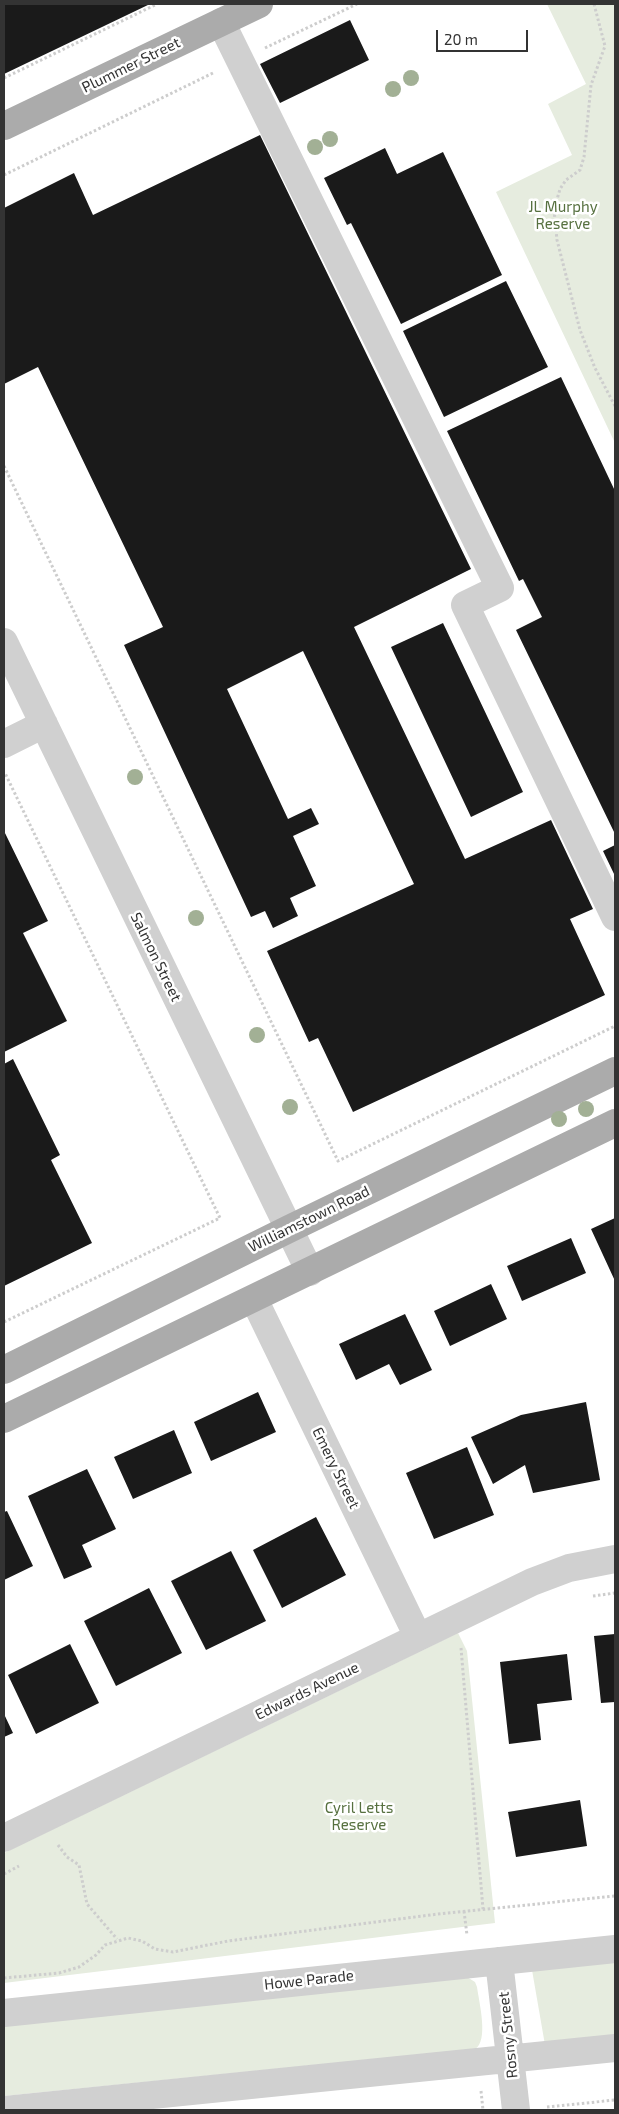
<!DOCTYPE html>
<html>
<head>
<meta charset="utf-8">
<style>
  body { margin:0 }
  #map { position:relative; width:619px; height:2114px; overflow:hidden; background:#fff; font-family:"Exo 2",sans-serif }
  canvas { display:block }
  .frame { position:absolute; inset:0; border:5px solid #333; pointer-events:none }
  .scale { position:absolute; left:436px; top:30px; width:92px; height:22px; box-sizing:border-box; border:2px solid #333; border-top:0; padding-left:6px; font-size:15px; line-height:18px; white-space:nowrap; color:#333; -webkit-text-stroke:4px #fff; paint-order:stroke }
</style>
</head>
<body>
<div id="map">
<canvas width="619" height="2114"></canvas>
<div class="frame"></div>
<div class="scale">20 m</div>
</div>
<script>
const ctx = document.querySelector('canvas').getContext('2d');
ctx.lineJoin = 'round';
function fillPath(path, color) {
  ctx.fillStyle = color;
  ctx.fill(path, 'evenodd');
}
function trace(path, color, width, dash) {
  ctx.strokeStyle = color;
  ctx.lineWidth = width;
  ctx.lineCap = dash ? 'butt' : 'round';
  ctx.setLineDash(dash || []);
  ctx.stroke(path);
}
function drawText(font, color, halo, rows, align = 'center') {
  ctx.font = font + ' "Exo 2",sans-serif';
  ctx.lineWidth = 5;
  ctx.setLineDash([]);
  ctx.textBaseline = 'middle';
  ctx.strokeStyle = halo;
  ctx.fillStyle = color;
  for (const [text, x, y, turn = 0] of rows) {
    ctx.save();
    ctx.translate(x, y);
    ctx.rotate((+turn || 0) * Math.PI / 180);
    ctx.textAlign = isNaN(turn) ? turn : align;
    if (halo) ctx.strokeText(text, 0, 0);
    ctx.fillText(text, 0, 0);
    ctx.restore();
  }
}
fillPath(new Path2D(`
  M547,4H615V443L496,192L572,155L548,104L586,84Z
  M458,1633L467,1651L495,1923L4,1983V1853Z
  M615,1962V2038L545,2045L532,1970Z
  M467,1977L475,1982L477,1987C479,2002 489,2041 475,2049L4,2096V2024Z`), '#e6ecdf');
fillPath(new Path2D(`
  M4,4H150L4,74Z
  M350,20L369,60L280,103L260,64Z
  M260,135L471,569L354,627L465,859L551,820L593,909L570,919L605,995L353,1112L318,1038L309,1042L267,951L414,884L303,651L227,689L288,819L311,808L319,824L293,836L316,886L290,898L298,916L273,928L265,911L251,917L124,645L163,627L38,367L4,384V208L74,173L93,215Z
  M385,148L397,174L443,152L502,275L401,324L351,223L347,225L324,178Z
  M506,281L548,367L444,417L403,331Z
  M561,377L615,491V834L516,630L542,617L523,579L519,581L447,431Z
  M443,623L523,792L471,817L391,647Z
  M4,831L48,921L23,933L67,1021L4,1052Z
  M615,845V876L603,851Z
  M13,1059L60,1155L51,1160L92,1243L4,1286V1064Z
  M615,1218V1281L591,1229Z
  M571,1238L586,1273L522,1301L507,1266Z
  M491,1284L507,1319L450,1346L434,1311Z
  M405,1314L432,1370L400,1385L389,1364L356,1380L339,1344Z
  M258,1392L276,1432L211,1461L194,1422Z
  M586,1402L600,1480L533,1493L525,1465L493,1484L471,1437L521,1415Z
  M174,1430L192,1473L133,1499L114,1457Z
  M467,1447L494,1515L434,1539L406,1473Z
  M87,1469L116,1529L82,1545L92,1567L64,1579L28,1496Z
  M7,1511L33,1566L4,1580V1512Z
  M316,1517L346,1575L282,1608L253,1550Z
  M231,1551L266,1621L206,1650L171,1581Z
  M149,1588L182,1653L116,1686L84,1621Z
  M615,1634V1702L601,1703L594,1636Z
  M70,1644L99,1703L36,1734L8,1675Z
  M567,1654L572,1700L537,1704L541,1740L509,1744L500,1662Z
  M4,1714L13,1733L4,1737Z
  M580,1800L587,1846L516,1857L508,1812Z`), '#1a1a1a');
trace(new Path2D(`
  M594,4L605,46L591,85L584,157L580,170L566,180L560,189L554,210L557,240L580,330L595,368L615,406
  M265,48L357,4
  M4,78L157,4
  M4,175L215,72
  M4,466L338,1161L615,1026
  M4,1322L220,1218L5,773
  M593,1596L615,1593
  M461,1648L483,1909
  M58,1845L67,1857L79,1865L87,1904L117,1939
  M4,1874L19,1866
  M464,1911L467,1935
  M4,1978L59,1973L79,1967L96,1955L105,1945L128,1938L142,1941L155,1949L173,1952L228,1941L438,1914L615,1896
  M481,2091L483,2110
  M547,2107L615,2100`), '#cdcdcd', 3, [2.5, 2.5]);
trace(new Path2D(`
  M221,22L500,588L465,605L615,917
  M4,642L310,1272
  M4,744L44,724
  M254,1299L418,1637
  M4,1838L532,1582L569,1568L615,1559
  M499,1961L516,2110
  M4,2013L615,1949
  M5,2110L615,2048`), '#d0d0d0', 28);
trace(new Path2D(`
  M4,126L259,4
  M4,1370L289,1229L615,1071
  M4,1419L615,1123`), '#ababab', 28);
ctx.fillStyle = '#a2b095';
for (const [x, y] of [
  [411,78],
  [393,89],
  [330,139],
  [315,147],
  [135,777],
  [196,918],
  [257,1035],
  [290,1107],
  [586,1109],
  [559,1119]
]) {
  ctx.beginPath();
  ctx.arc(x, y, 8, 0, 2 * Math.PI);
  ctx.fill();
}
drawText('15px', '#333', '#fff', [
  ["Plummer Street",131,65,-26],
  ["Salmon Street",156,957,64],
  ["Williamstown Road",309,1219,-26],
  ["Emery Street",336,1468,64],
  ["Edwards Avenue",307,1691,-26],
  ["Howe Parade",309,1980,-6],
  ["Rosny Street",508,2035,-96]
]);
drawText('15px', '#56703f', '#fff', [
  ["JL Murphy",563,207],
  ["Reserve",563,224],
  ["Cyril Letts",359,1808],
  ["Reserve",359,1825]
]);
</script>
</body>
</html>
